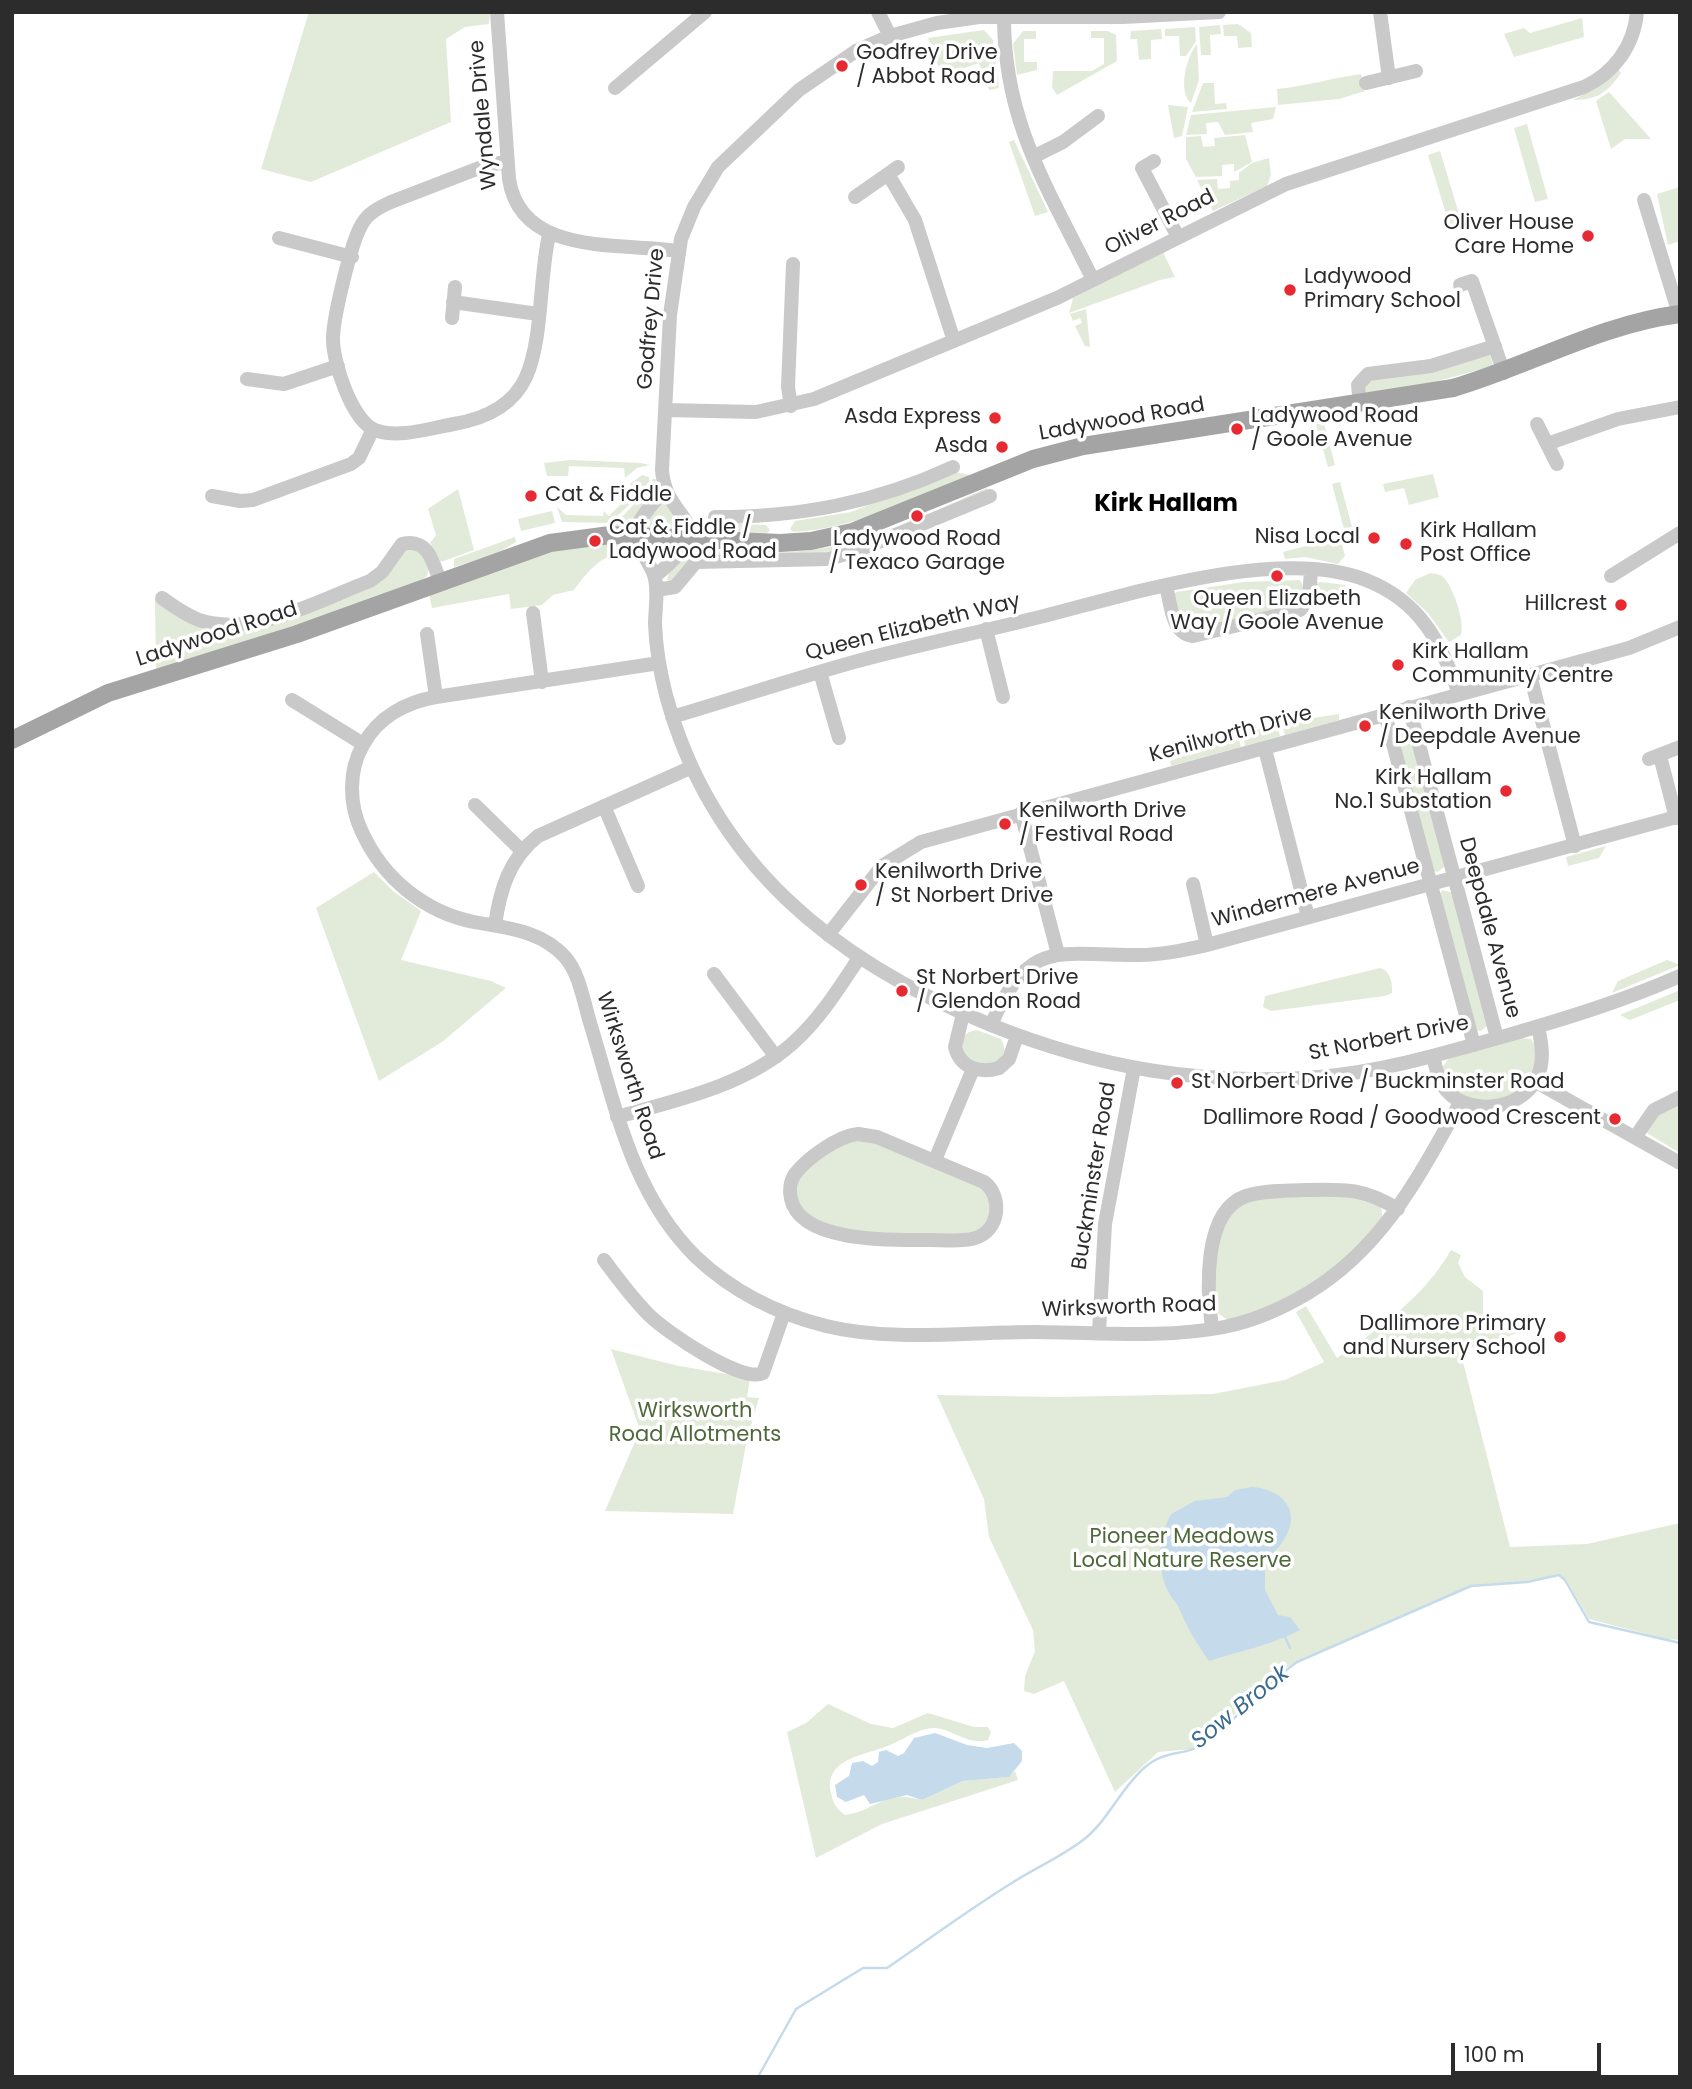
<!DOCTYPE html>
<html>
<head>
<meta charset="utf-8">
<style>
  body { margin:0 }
  #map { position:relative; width:1692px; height:2089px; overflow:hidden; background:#fff; font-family:Poppins,sans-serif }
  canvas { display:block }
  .frame { position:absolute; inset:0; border:14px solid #2c2c2c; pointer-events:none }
  .scale { position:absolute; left:1451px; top:2043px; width:150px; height:32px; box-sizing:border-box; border:4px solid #2c2c2c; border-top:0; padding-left:9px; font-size:21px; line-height:24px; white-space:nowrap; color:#2c2c2c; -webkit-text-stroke:5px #fff; paint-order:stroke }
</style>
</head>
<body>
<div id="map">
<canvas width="1692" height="2089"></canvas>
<div class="frame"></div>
<div class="scale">100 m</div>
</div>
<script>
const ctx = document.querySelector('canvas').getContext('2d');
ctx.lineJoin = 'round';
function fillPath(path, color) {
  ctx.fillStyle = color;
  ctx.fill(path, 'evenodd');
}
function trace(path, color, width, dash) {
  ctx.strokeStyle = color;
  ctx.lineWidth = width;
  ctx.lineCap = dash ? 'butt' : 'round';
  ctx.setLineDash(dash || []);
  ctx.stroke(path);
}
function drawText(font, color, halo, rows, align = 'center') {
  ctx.font = font + ' Poppins,sans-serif';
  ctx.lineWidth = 7;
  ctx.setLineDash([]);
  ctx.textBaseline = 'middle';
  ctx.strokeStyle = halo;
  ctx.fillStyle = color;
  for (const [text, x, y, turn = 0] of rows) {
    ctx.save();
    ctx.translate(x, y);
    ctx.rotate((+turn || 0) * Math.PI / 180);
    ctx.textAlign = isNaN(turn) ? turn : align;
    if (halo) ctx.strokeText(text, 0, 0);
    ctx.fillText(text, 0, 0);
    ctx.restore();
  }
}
fillPath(new Path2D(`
  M309,12H490L489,24L465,27L446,39L451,122L311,182L261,169Z
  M1582,18L1584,37L1514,57L1504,34L1524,28L1530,33Z
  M1238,24L1251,33L1252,47L1238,48L1237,36H1224L1223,25Z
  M1220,25L1221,34L1210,35L1211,55H1201L1199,27Z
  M1195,27L1196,41L1186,56H1180L1179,36H1165V29Z
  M1161,29L1162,39L1151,40V59L1139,60L1137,39H1130L1131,31Z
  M984,30L993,40L999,88L989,90L979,63L942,76L928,38Z
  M1023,31H1036V39H1024V62H1037V70L1017,75L1013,44Z
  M1091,31H1108L1116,35L1117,61L1057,95L1052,87L1053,71H1092L1104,64V38H1091Z
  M1197,44L1199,80L1191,103C1177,91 1187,56 1197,44Z
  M1619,70L1621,73C1608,92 1597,100 1573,100L1600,86Z
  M1361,74L1365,91L1339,99L1278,105L1277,89C1306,86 1332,78 1361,74Z
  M1203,83H1214L1215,104L1226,103L1227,109L1192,112Z
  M1609,92L1651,139H1625L1611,149L1596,101Z
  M1168,105L1188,107L1182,136L1174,138Z
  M1276,107L1273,119L1251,123L1253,132L1225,135L1218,122L1206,123L1207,134L1186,135L1191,115Z
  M1527,124L1548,199L1535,202L1514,128Z
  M1245,135L1252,162L1234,172V164L1222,165V176L1196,177L1186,159V137L1201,136L1203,147L1215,146L1214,138Z
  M1014,140L1048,212L1035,216L1009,142Z
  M1440,151L1463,227L1451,230L1428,155Z
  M1269,158L1271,175L1267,186L1213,211L1197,180L1217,179L1218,189L1230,188V181L1239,180V173L1252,163Z
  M1680,187V241L1668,245L1657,194Z
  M1163,252L1175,277L1160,280L1069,313L1073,298Z
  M1086,309L1090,347L1085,346L1075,326L1082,323L1080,318L1073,321L1070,314Z
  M1490,354L1493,366L1420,386L1368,393L1363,389L1364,382Z
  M1324,423L1335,465L1328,467L1316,424Z
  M570,460L641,463L650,465L637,468L625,478L624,468L569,466L568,476H547L544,463Z
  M954,472L971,475C914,498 856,529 793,532L790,529L795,521L851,512Z
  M1433,474L1439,497L1409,505L1404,488L1385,492L1383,484Z
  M642,475L649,477L650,485L610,523L562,522L557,507L566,515L603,516L604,511L609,516L635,490L630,484Z
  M652,479H656L655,495L630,527H612L652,486Z
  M1340,482L1352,527L1344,529L1332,484Z
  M987,488L988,492L840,551L698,558L674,582L667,580C675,540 757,553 788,552C861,549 922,516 987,488Z
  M458,489L474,550L441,562L430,543L436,535L428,509Z
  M665,499L681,524L677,532L644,530L642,526Z
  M552,511L555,523L521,531L518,519Z
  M716,523L766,525L770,530L767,533L722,531L706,525Z
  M515,537L516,542L496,554L454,567V559Z
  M1340,537L1345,556L1338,564L1305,557L1285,559L1283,552Z
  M610,543L620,546L625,553C601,553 587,573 574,590L553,595L542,605L511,609L509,594L432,608L429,593L546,550Z
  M419,547L429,568L427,576L416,584L156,672L155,599L174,612L227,627L372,584L404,549Z
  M1430,573C1436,574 1441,574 1445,579C1454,590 1465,622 1461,635L1449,642L1428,613L1406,593L1415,580Z
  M1300,580L1304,588L1301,604L1221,622C1209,633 1197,632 1182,628L1173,597L1176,592L1244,582Z
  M1321,582L1345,585L1348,597L1316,605L1314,591L1317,583Z
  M1339,714V720L1285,735L1281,723Z
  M1277,724L1280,736L1245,746L1243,733Z
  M1400,725L1409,727L1447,864L1438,872L1433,871L1395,728Z
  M1238,735L1241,747L1171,766L1170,761Z
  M1606,846L1599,858L1568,866L1566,857Z
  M374,872L393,891L421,911L401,960L491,981L506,988L442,1042L379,1081L316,908Z
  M1442,890L1454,893L1487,1026L1481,1031L1475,1030L1438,898Z
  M1667,960L1680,965L1612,993L1618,981Z
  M1380,968C1390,970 1393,984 1392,993L1385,996L1271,1011L1263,1007L1265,996Z
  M1680,990V1000L1630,1020L1620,1015Z
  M977,1030L1001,1039C1007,1050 1005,1054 996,1063L975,1064L961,1053C962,1039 962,1032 977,1030Z
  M1521,1038L1531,1039C1547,1058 1529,1093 1506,1099C1496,1102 1483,1101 1472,1102L1448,1084L1442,1068L1450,1057Z
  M1680,1101V1153L1647,1133C1645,1116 1667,1109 1680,1101Z
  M868,1138L986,1189L992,1205L985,1227C955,1241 868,1238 835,1227C824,1223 812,1217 801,1212L794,1185L799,1175L840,1143Z
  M1349,1192L1381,1206L1383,1222L1347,1261L1278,1304L1228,1320L1216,1312C1216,1278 1208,1217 1247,1199C1259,1194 1330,1193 1349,1192Z
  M1451,1250L1461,1255L1458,1263L1465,1277L1483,1291V1319L1488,1326L1515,1321L1520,1326V1331C1501,1341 1480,1345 1460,1350L1510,1547L1587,1544L1680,1523V1640L1666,1639L1589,1619L1566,1579L1559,1574L1527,1581L1470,1586L1301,1659L1269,1678L1251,1701L1192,1749L1158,1752L1115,1792L1064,1681L1034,1694L1024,1691L1025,1676L1035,1651L1033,1630L989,1537L984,1499L937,1395L1058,1397L1213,1394L1285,1380L1324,1362L1296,1312L1306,1306L1337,1358C1380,1328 1425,1296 1451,1250Z
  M611,1349L679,1366L750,1378L747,1397L759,1398L747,1439L733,1514L605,1511L640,1430Z
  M828,1704L871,1724L893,1728L928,1713L974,1727H988L991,1732L988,1740C970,1746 953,1730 936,1728C920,1727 904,1739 890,1745C867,1755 823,1758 831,1793C833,1804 837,1809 845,1815C875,1811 885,1789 922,1800L963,1781L1008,1777L1015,1771L1018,1780L882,1824L816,1858L787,1732L806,1723Z`), '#e2ebd9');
fillPath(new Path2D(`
  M1252,1487C1281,1489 1302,1509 1285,1538C1280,1547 1271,1554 1265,1563V1590L1278,1615L1290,1617L1300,1630C1272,1645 1240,1651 1209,1661C1197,1644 1187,1628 1179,1608C1177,1603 1173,1600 1170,1595C1156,1570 1158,1539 1171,1514L1195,1501L1227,1497L1235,1490Z
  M935,1733L967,1745L987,1748L1014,1743L1022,1751V1761L1009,1777L963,1781L922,1800L907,1795L870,1804L864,1795L846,1802L837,1797L835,1785L849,1776L852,1763L863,1761L872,1766L878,1762L879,1752L886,1750L898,1756L904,1753L914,1738Z`), '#c5dbeb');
trace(new Path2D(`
  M1285,1637L1290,1648
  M758,2077L796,2009L863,1968H887C929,1939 971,1908 1015,1881C1036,1868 1058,1858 1079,1843C1107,1824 1119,1790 1144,1768C1166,1748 1184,1758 1206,1742C1240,1717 1264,1685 1297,1662L1471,1586L1527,1582L1559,1575L1565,1580L1589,1622L1680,1643`), '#c5dbeb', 2.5);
trace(new Path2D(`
  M497,12L509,179C521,257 619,242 678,251
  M878,12L890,36
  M1380,12L1389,78
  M1004,17C1004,123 1048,188 1093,280
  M1366,83L1416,71
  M615,88L705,12
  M1033,157L1063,142L1098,116
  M1154,161L1142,168L1178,237
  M507,162L487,165L391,202C380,207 368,213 362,224C351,242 334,315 333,337C332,361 352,421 375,430C398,439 431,428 454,424C483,419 513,406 526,377C543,339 539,278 549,235
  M888,174L915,220L954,341
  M855,197L898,167
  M1644,200L1679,314
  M279,238L352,257
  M1460,285L1472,281L1504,373
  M453,302L538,314
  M452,318L455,287
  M247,379L284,384L338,366
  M1360,404L1358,385L1368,374L1431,366L1495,346
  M791,406L788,387L793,264
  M665,410L756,412L814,399L1057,298L1286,184L1584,87C1614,73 1634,46 1637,12
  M1537,424L1557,464
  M1547,444L1618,419L1680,407
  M665,489C657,500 640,515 637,529C634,546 649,560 654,575C659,590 655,609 655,624C656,648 660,672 666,695C711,863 835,962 991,1025C1098,1068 1203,1086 1318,1077C1381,1072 1445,1053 1505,1036C1564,1019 1623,1001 1680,976
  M212,496L240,501L253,500L351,464L359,458L373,429
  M715,517C800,517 875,503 953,467
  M655,576C726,518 666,526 662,470L670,315L681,239L694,207L718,167L799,90L856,51L890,36L937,23L979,17H1123L1219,12
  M1611,576L1680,533
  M1166,586C1171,604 1171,633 1193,636L1300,610L1309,598L1311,570
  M656,590L675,587L696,562L829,559L859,550L990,496
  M162,598C173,606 186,615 199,620C254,638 319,600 370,581L382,572L402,544C428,538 433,561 440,582
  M533,613L542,682
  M986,629L1003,697
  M427,634L436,697
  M659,663L436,697C406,702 378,717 363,745C348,771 349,805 362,832C383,878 424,912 474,922C506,928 541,930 565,957C580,974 584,1004 591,1026C616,1108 632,1194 696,1257C732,1291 778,1314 826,1326C892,1342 966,1332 1033,1332C1095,1332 1163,1339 1224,1327C1253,1321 1283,1308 1308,1293C1383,1248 1420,1175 1461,1101
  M820,672L839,738
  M1530,675L1575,846
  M292,700L363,744
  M1409,707L1497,1038
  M1385,714L1474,1045
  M672,717C733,699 793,679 854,662C917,645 981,632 1044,616C1131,594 1280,546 1366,580C1420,601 1441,642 1459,694
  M1265,749L1308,917
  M1660,756L1676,818
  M1649,759L1680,747
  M475,805L522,851
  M604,806L638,886
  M1021,813L1058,954
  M1193,884L1207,945
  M495,925C500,890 509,859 538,836L692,767
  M828,935L882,866L921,842L1629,648L1680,627
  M714,974L776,1057
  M963,1014L955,1047C960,1068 980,1074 999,1068L1009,1059L1017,1036
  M991,1025C1030,936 1057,956 1138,955C1162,955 1184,950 1207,945L1680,816
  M1433,1056C1436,1068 1438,1081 1447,1091C1469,1116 1520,1110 1536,1080C1545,1063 1542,1044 1538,1027
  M1536,1082L1680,1163
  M617,1117C677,1100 745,1086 793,1043C820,1019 839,988 859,958
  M858,1134L877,1137L984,1182C1003,1196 1000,1231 975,1238C962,1242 945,1240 932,1240C897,1240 801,1244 791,1199C789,1191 790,1181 795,1174C807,1158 838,1136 858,1134Z
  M1636,1136L1654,1110L1680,1097
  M935,1160L973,1069
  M604,1260C618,1279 632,1298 649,1315C665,1331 742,1384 763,1373L784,1313
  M1212,1328C1207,1292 1202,1211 1246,1196C1265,1190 1286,1191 1305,1190C1345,1189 1363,1188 1398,1209
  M1099,1332L1105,1224L1134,1068`), '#c9c9c9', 14);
trace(new Path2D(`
  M12,740L108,693L297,634L550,543L610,535L780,543L811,541L852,532L1033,459L1083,446L1453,388C1528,366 1601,324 1680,314`), '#a4a4a4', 18);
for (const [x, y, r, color] of [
  [842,66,7,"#e72a31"],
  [1588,236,7,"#e72a31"],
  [1290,290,7,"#e72a31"],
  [995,418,7,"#e72a31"],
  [1237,429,7,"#e72a31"],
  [1002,447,7,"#e72a31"],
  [531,496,7,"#e72a31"],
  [917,516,7,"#e72a31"],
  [1374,538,7,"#e72a31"],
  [595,541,7,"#e72a31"],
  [1406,544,7,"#e72a31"],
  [1277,576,7,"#e72a31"],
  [1621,605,7,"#e72a31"],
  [1398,665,7,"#e72a31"],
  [1365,726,7,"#e72a31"],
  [1506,791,7,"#e72a31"],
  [1005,824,7,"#e72a31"],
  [861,885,7,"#e72a31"],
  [902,991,7,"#e72a31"],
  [1177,1083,7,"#e72a31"],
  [1615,1119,7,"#e72a31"],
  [1560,1337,7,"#e72a31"]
]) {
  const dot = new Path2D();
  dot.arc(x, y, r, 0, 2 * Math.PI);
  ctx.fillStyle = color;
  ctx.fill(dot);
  trace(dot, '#fff', 2.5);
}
drawText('21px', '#2c2c2c', '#fff', [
  ["Godfrey Drive",856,54],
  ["/ Abbot Road",856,78],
  ["Oliver House",1574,224,"right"],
  ["Care Home",1574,248,"right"],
  ["Ladywood",1304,278],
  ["Primary School",1304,302],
  ["Ladywood Road",1251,417],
  ["/ Goole Avenue",1251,441],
  ["Asda Express",981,418,"right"],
  ["Asda",988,447,"right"],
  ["Cat & Fiddle",545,496],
  ["Cat & Fiddle /",609,529],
  ["Ladywood Road",609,553],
  ["Kirk Hallam",1420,532],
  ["Post Office",1420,556],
  ["Nisa Local",1360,538,"right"],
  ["Ladywood Road",917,540,"center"],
  ["/ Texaco Garage",917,564,"center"],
  ["Queen Elizabeth",1277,600,"center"],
  ["Way / Goole Avenue",1277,624,"center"],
  ["Hillcrest",1607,605,"right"],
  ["Kirk Hallam",1412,653],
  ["Community Centre",1412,677],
  ["Kenilworth Drive",1379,714],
  ["/ Deepdale Avenue",1379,738],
  ["Kirk Hallam",1492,779,"right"],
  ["No.1 Substation",1492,803,"right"],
  ["Kenilworth Drive",1019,812],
  ["/ Festival Road",1019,836],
  ["Kenilworth Drive",875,873],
  ["/ St Norbert Drive",875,897],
  ["St Norbert Drive",916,979],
  ["/ Glendon Road",916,1003],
  ["St Norbert Drive / Buckminster Road",1191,1083],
  ["Dallimore Road / Goodwood Crescent",1601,1119,"right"],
  ["Dallimore Primary",1546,1325,"right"],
  ["and Nursery School",1546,1349,"right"]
], 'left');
drawText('21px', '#2c2c2c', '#fff', [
  ["Wyndale Drive",484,115,-95],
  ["Oliver Road",1160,223,-27],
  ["Godfrey Drive",652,319,-85],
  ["Ladywood Road",1122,420,-10],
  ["Queen Elizabeth Way",913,628,-14],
  ["Ladywood Road",217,635,-18],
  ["Kenilworth Drive",1231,735,-15],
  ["Windermere Avenue",1316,894,-15],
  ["Deepdale Avenue",1489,928,75],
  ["St Norbert Drive",1389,1039,-11],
  ["Wirksworth Road",629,1076,72],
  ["Buckminster Road",1095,1176,-81],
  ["Wirksworth Road",1129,1308,-2]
]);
drawText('21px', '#4e683a', '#fff', [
  ["Wirksworth",695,1412],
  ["Road Allotments",695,1436],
  ["Pioneer Meadows",1182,1538],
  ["Local Nature Reserve",1182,1562]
]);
drawText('italic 23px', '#3a6b8f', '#fff', [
  ["Sow Brook",1241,1708,-39]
]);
drawText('bold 24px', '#000', '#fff', [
  ["Kirk Hallam",1166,505]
]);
</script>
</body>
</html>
